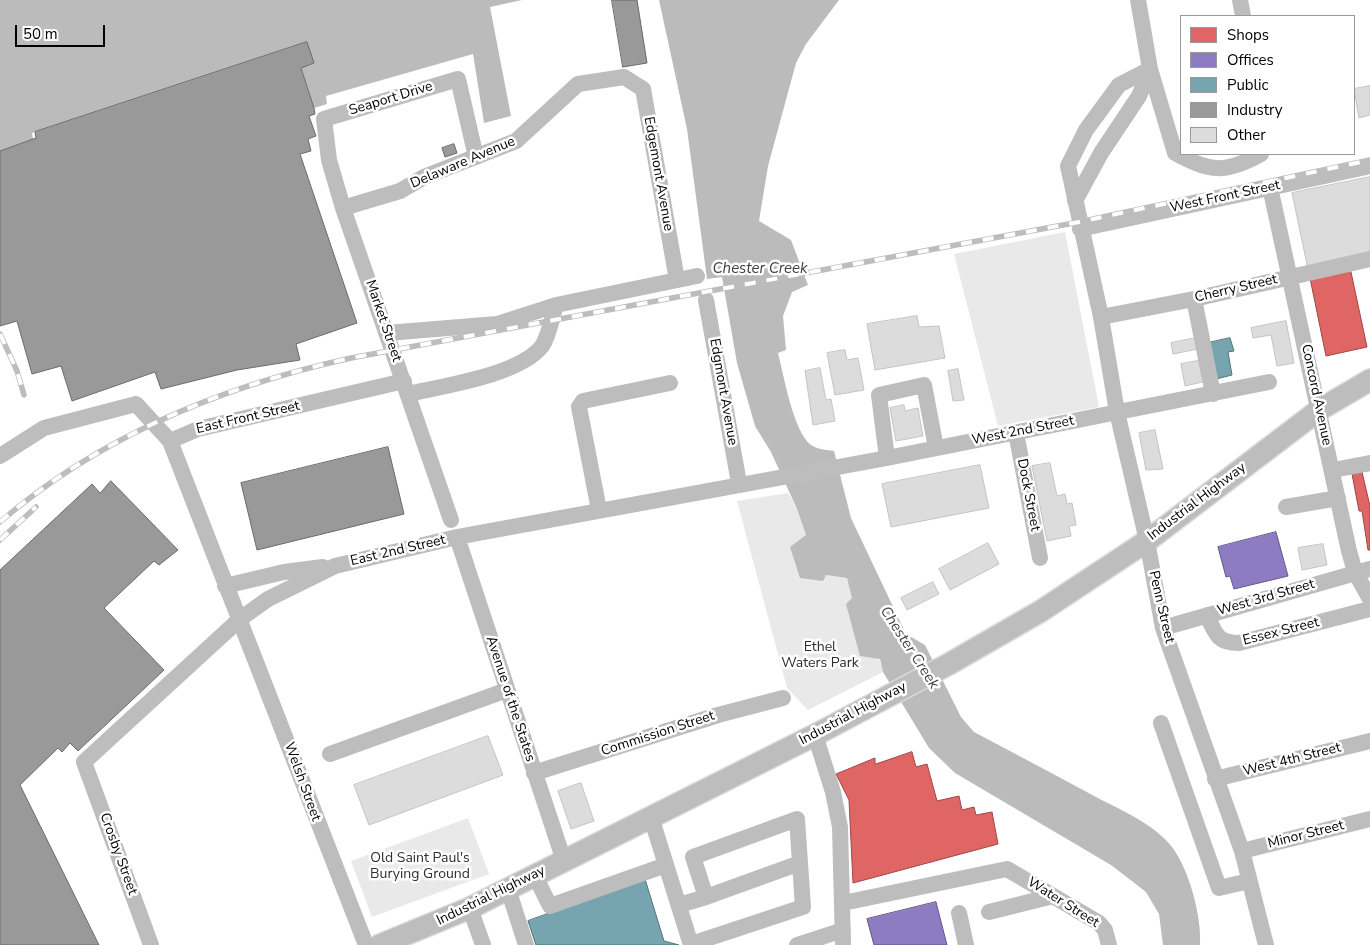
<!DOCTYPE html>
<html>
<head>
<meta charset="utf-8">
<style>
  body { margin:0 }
  #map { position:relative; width:1370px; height:945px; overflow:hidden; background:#fff; font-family:"Nunito Sans",sans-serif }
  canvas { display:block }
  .legend { position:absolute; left:1180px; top:15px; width:175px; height:140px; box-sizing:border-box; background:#fff; border:1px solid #999; margin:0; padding:6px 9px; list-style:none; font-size:15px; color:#000 }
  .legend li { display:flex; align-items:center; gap:10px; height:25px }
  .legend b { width:25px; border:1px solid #999 }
  .scale { position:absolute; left:15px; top:25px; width:90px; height:22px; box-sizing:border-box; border:2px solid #000; border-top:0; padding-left:6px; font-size:15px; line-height:18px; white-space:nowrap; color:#000; -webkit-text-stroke:4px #fff; paint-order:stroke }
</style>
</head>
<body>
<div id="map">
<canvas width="1370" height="945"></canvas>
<ul class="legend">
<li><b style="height:14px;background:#e06666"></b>Shops</li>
<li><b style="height:14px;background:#8e7cc3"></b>Offices</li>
<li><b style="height:14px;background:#76a5af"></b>Public</li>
<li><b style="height:14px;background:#999"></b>Industry</li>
<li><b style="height:14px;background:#dcdcdc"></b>Other</li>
</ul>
<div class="scale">50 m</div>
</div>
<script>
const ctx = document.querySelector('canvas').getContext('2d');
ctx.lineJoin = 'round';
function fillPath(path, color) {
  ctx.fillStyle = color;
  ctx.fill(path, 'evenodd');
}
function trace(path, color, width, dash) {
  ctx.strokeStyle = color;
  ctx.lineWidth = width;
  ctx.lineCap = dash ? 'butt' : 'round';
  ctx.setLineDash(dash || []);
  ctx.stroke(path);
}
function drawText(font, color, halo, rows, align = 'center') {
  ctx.font = font + ' "Nunito Sans",sans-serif';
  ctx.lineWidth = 5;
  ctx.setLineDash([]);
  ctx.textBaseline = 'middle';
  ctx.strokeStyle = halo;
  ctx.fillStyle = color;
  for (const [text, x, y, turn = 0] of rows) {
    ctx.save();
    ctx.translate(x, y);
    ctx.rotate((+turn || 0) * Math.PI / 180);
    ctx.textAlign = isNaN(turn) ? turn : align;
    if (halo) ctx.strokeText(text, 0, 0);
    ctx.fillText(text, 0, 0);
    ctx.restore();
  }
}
fillPath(new Path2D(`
  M1065,232L1099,407L998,426L954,254Z
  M788,493L797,509L806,536L826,575L847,578C856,611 875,639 883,672L808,710L787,688L737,501Z
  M468,818L489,874L372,917L351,861Z`), '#e9e9e9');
fillPath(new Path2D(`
  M0,0H522L490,7L511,116L484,123L473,54L326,96L327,104L314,108L301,68L314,63L307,42L32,133L33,139L0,151Z
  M659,0H839L806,44L796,63L768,166L759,221L791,240L808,285L792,292L783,316L786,350L778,353C784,376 793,431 811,445C817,449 826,450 834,451L851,518L906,634L925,645L961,717L974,732C1015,754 1056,775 1096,797C1121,810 1154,824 1172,847C1189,869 1202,917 1200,945H1163L1159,914L1146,892L1111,865L955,773L929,748L883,672L880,659L860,656L846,604L852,598L847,578L826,575L823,581L800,578L790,547L806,535L797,509L771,452L755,426L737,363L722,277L707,279L687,129Z`), '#bbb');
const shops = new Path2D(`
  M1351,272L1367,347L1326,356L1310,278Z
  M1362,472L1370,506V550H1368L1362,511H1359L1352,474Z
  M912,752L916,767L927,764L937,801L959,796L962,810L974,807L976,815L992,812L998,844L853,883L849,800L836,774L875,758V764Z`);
fillPath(shops, '#e06666');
trace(shops, '#9d4747', 1);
const offices = new Path2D(`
  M1276,532L1288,576L1234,589L1230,576L1226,577L1218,547Z
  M936,902L947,945H874L867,919Z`);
fillPath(offices, '#8e7cc3');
trace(offices, '#635788', 1);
const public = new Path2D(`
  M1230,338L1234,351L1228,352L1232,375L1216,379L1208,343Z
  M645,879L664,941L679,945H536L528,921Z`);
fillPath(public, '#76a5af');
trace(public, '#53747a', 1);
const industry = new Path2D(`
  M612,0H637L647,63L623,67Z
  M307,42L314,63L301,68L314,108L315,114L309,116L316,136L308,139L311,151L300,154L357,323L296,344L300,360L237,370L161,389L155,372L72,401L61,366L32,374L17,321L0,326V151L36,138L35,132Z
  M454,144L457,153L445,157L442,148Z
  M388,447L404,514L257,550L241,483Z
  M111,481L178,550L159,565L154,561L104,608L164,670L78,751L70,743L62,752L58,748L20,785L99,945H0V570L92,484L100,493Z`);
fillPath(industry, '#999');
trace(industry, '#6b6b6b', 1);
const building = new Path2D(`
  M1370,86V115L1359,118L1354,89Z
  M1370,177V256L1308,269L1292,193Z
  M917,316L919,327L939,326L945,358L875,370L867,324Z
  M1286,321L1294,363L1277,366L1271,335L1253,338L1251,328Z
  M1196,338L1198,349L1173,354L1171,343Z
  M845,350L847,360L858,358L864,390L835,395L827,353Z
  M1203,360L1207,381L1185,386L1181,364Z
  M820,368L826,400L831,399L835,421L813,425L805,371Z
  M958,369L964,400L953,401L948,371Z
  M904,405L905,411L918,408L923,436L896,441L890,408Z
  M1155,430L1163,469L1146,470L1139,433Z
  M1050,463L1057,496L1065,494L1067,504L1072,503L1076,525L1069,526L1071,536L1047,541L1032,466Z
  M980,465L989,508L891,527L882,484Z
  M988,543L999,564L950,590L939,569Z
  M1323,544L1327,565L1302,570L1298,548Z
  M933,582L939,594L907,610L901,598Z
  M488,736L503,775L369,825L354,785Z
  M581,783L594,821L571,829L558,791Z`);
fillPath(building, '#dcdcdc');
trace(building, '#c4c4c4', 1);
const major = new Path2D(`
  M380,945L470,908L815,735L949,664L1041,611L1147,541L1319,410L1370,380`);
trace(major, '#dbdbdb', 24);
trace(new Path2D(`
  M1138,0L1150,69L1175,153C1210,172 1225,174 1261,154
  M1240,0L1243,16
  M1270,187L1349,551L1355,572L1370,599
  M1075,201L1101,153L1139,96L1150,69L1119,85L1086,130L1068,166L1101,317L1117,412L1147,541L1163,628L1242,851L1266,945
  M343,208L400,191L424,177L516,141L578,84L624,77L643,89L677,280
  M1080,229L1370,166
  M1194,299L1213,394
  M706,300L739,483
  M1101,317L1194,299L1370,259
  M387,333L497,324L556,305
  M408,394C443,386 520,375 542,346C549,336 552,317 556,305L697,276
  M1016,433L1040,558
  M170,441L366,945
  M0,456L44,428L136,404L170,441L198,429L404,381
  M887,458L879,395L924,385L936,448
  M1333,470L1370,463
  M1286,507L1338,498
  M599,510L579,407L583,401L670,383
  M451,520L343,208L329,160L324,119L458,79L476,157
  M457,537L564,861
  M225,586L284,572L323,567
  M1207,615C1215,633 1217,643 1239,643L1370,609
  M1163,628L1370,569
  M1161,723L1219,888L1249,881
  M815,735L833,792L840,827L843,945
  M330,754L507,690
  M534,773L718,715L783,698
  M1215,779L1370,741
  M651,817L691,945
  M1242,851L1370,819
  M535,876L550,906L666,865
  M508,889L526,945
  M706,897L800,863
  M843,903L1007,869L1099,923L1105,930L1109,945
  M679,905L706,897L693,857L797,819L803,907L691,944
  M470,908L483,945
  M989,912L1053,896
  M959,913L966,945
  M151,945L84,762L240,619L268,599L335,566L457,537L887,458L1269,382
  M797,945L843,930`), '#bdbdbd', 16);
trace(major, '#bdbdbd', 21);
const rail = new Path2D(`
  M0,334L17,371L24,395
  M0,522C100,436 223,386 351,358L1079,222L1370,160
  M0,540L36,507`);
trace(rail, '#bdbdbd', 5.5);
trace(rail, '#fff', 4, [11]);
drawText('14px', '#000', '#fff', [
  ["Seaport Drive",391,99,-17],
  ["Delaware Avenue",463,163,-23],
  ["Edgemont Avenue",658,174,80],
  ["West Front Street",1225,197,-12],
  ["Cherry Street",1236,289,-13],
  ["Market Street",383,321,71],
  ["Edgmont Avenue",723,392,80],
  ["Concord Avenue",1316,395,78],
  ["East Front Street",248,418,-13],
  ["West 2nd Street",1023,431,-11],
  ["Dock Street",1028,495,79],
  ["Industrial Highway",1197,502,-37],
  ["East 2nd Street",398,551,-13],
  ["West 3rd Street",1266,598,-16],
  ["Penn Street",1161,607,77],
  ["Essex Street",1281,632,-14],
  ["Avenue of the States",510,699,72],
  ["Industrial Highway",853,714,-28],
  ["Commission Street",658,734,-18],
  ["West 4th Street",1292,760,-14],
  ["Welsh Street",302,782,70],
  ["Minor Street",1306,835,-14],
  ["Crosby Street",118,854,70],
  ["Industrial Highway",491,896,-26],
  ["Water Street",1063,903,32]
]);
drawText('14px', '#2e2e2e', '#fff', [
  ["Ethel",820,648],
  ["Waters Park",820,664],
  ["Old Saint Paul's",420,859],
  ["Burying Ground",420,875]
]);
drawText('italic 15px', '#3f3f3f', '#fff', [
  ["Chester Creek",760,269],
  ["Chester Creek",909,648,57]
]);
</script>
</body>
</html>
